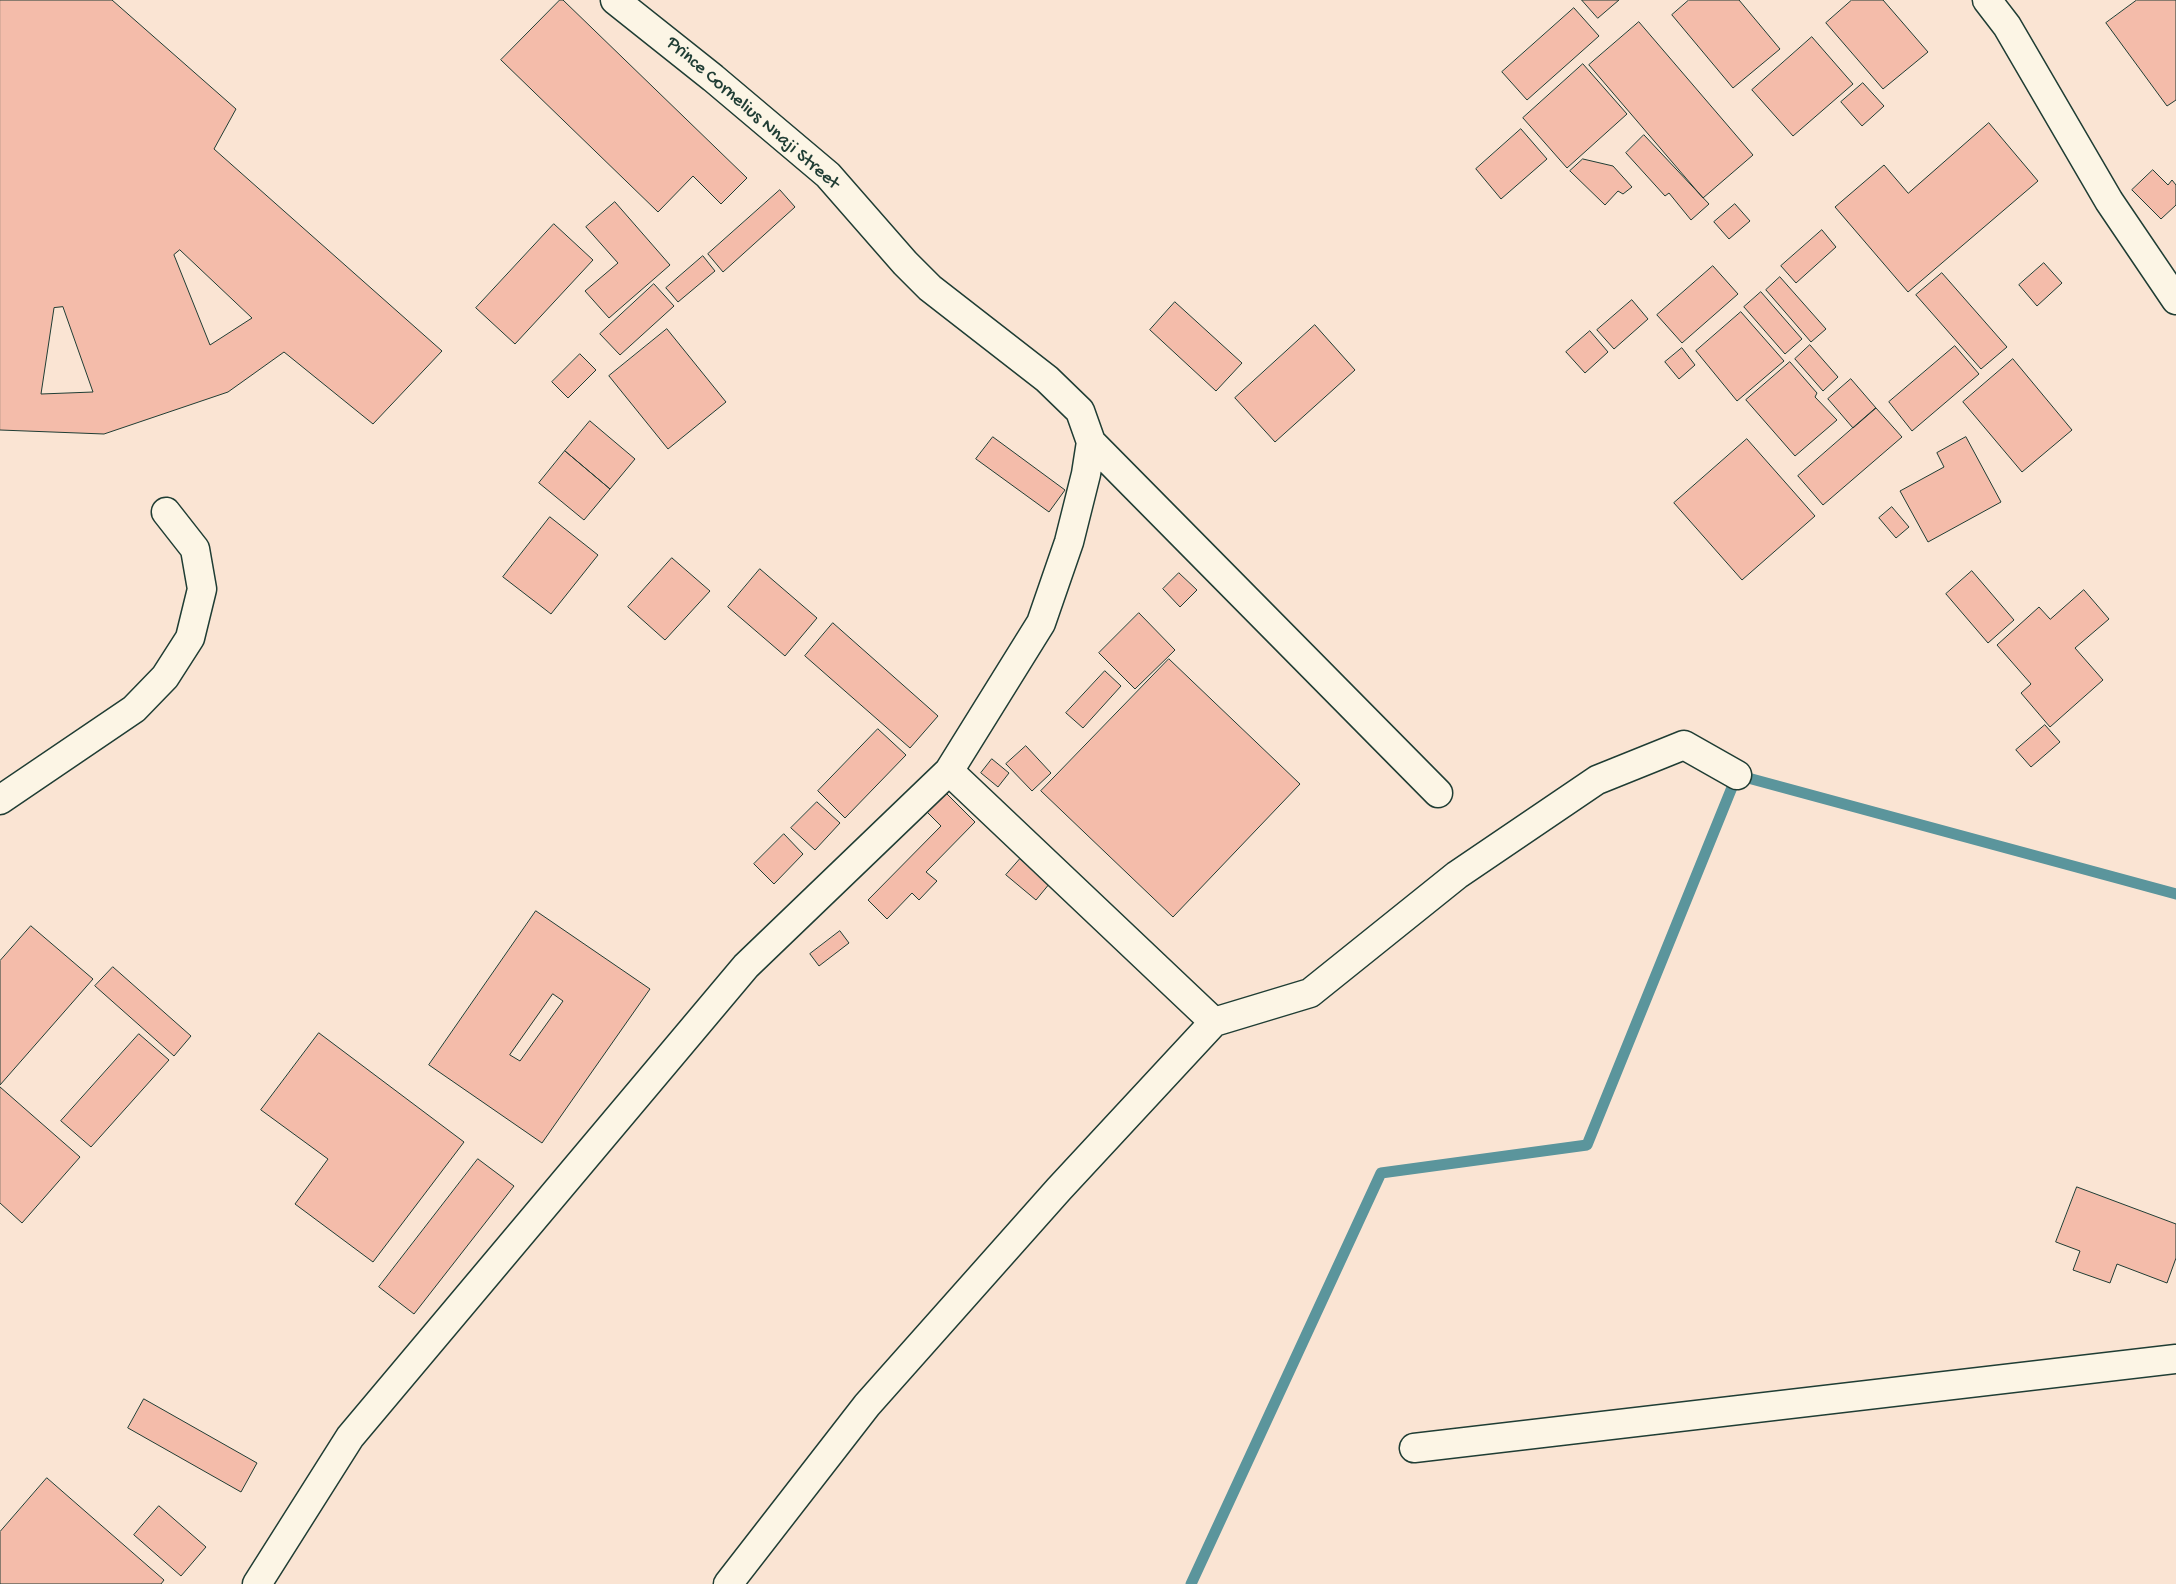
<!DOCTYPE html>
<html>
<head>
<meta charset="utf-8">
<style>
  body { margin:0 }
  canvas { display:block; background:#fae4d3 }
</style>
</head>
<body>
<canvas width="2176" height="1584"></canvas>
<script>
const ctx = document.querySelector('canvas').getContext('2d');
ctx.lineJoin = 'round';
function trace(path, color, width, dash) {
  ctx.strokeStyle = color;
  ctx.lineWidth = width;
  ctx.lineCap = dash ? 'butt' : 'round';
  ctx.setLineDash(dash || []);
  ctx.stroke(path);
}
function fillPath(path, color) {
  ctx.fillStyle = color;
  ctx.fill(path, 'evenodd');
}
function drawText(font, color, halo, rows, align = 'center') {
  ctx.font = font + ' "Gochi Hand",sans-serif';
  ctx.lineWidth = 4.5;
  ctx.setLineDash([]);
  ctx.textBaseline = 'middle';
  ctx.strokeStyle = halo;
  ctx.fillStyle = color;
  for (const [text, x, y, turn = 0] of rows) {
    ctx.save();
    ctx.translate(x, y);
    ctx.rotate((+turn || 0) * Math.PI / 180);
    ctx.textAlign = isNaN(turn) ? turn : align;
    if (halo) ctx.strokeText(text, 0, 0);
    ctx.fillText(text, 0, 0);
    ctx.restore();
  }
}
trace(new Path2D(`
  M1191,1584L1381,1173L1587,1145L1737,775L2176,894`), '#5b959c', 11);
const building = new Path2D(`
  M0,0H112L236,109L214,149L442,351L373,424L284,352L228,392L104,434L0,430ZM180,250L252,318L210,345L174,255ZM63,307L93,392L41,394L54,308Z
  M560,0H563L747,178L721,204L693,176L658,212L501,60Z
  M1582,0H1619L1598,18Z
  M1689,0H1739L1780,49L1733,88L1672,15Z
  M1852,0H1883L1928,52L1883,89L1826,23Z
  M2137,0H2176V100L2167,106L2106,23Z
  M1574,8L1599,36L1527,100L1502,72Z
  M1639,22L1753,155L1703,198L1589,65Z
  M1812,37L1853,84L1793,136L1752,90Z
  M1583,64L1627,114L1567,168L1523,118Z
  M1863,83L1884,106L1862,126L1841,102Z
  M1989,123L2038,181L1908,292L1835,207L1884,165L1908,193Z
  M1521,129L1547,159L1501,199L1476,169Z
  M1644,135L1709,204L1691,220L1669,193L1665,196L1626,153Z
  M1583,159L1613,166L1632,187L1623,194L1618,191L1605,205L1570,171Z
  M2153,170L2168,185L2172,180L2176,185V205L2161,219L2132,190Z
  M780,190L795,207L723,272L708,254Z
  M615,202L670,265L609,318L585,291L618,263L586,227Z
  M1735,204L1750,221L1729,239L1714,222Z
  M554,224L593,260L515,344L476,308Z
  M1822,230L1836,247L1796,283L1781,266Z
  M703,256L715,271L678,302L666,288Z
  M2044,263L2062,283L2037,306L2019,285Z
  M1713,266L1738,294L1682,343L1657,315Z
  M1942,273L2007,347L1981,369L1916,295Z
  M1780,277L1826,329L1811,342L1766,290Z
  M654,284L674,306L620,355L600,334Z
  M1761,292L1802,339L1785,354L1744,307Z
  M1632,300L1648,319L1614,349L1597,330Z
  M1175,302L1242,363L1216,391L1150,330Z
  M1741,312L1784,361L1737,401L1696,351Z
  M1315,325L1355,370L1275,442L1235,398Z
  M667,329L726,402L668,449L609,376Z
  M1590,331L1608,352L1585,373L1566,352Z
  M1810,345L1838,377L1823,391L1795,359Z
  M1955,346L1979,374L1912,431L1889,402Z
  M1682,348L1695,365L1679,379L1665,362Z
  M580,354L596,370L568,398L552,382Z
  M2013,359L2072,430L2022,472L1963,402Z
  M1790,362L1817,393L1815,397L1837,420L1795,456L1746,400Z
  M1851,379L1876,408L1853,428L1828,399Z
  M1876,408L1902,437L1823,505L1798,476Z
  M590,421L635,459L610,489L565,451Z
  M993,437L1065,490L1049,512L976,459Z
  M1966,437L2001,502L1928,542L1900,491L1944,467L1937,453Z
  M1747,439L1815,516L1742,580L1674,503Z
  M565,451L610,489L584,520L539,483Z
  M1892,507L1909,527L1896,538L1879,518Z
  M550,517L598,555L551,614L503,577Z
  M672,558L710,591L665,640L628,607Z
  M760,569L817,618L785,656L728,607Z
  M1972,571L2014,620L1988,643L1946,594Z
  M1179,573L1197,590L1180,607L1163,589Z
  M2084,590L2109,619L2075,648L2103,680L2050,727L2021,693L2031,684L1997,645L2039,607L2050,619Z
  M1139,613L1175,650L1135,689L1099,653Z
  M833,623L938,716L910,748L805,656Z
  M1169,659L1300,784L1173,917L1041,791Z
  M1105,671L1121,686L1083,728L1066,713Z
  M2045,725L2060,742L2031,767L2016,750Z
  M878,729L906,755L845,818L818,791Z
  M1026,746L1051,773L1032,791L1006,764Z
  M992,759L1009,773L998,787L981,773Z
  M942,789L975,822L926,872L937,881L919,900L912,893L887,919L868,900L941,826L923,808Z
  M817,802L840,823L815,850L791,828Z
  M784,834L803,854L774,884L754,864Z
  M1020,859L1050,883L1036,900L1006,875Z
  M536,911L650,989L542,1143L429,1065ZM553,994L563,1001L520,1061L510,1055Z
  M31,926L93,979L0,1085V961Z
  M840,931L849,943L819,966L810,954Z
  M113,967L191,1036L174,1056L95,986Z
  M319,1033L464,1142L373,1262L295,1204L328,1159L261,1110Z
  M139,1034L169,1060L91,1147L61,1121Z
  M0,1087L80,1157L22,1223L0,1203Z
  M478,1159L514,1186L414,1314L379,1287Z
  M2077,1187L2176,1224V1258L2167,1283L2117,1264L2110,1283L2073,1270L2080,1251L2056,1242Z
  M144,1399L257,1463L241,1492L128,1428Z
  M47,1478L164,1580L161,1584H0V1532Z
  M159,1506L206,1547L181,1576L134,1535Z`);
fillPath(building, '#f4bcaa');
trace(building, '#1f3d34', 1);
const minor = new Path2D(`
  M1987,0L2007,26L2109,201L2176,300
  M1091,442L1438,793
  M949,771L1214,1022
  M0,800L134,709L165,677L190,638L202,589L195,549L166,512
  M1414,1448L2176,1359
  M257,1584L350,1437L746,966L949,771L1041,623L1069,542L1086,474L1091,442L1080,411L1047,379L930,288L905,263L828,175L713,78L615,0
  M728,1584L867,1405L1059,1189L1214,1022L1310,993L1457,875L1597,780L1684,745L1737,775`);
trace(minor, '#1f3d34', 31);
trace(minor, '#fcf5e5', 28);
drawText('19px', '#1f3d34', '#fcf5e5', [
  ["Prince Cornelius Nnaji Street",752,114,41]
]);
</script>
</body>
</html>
